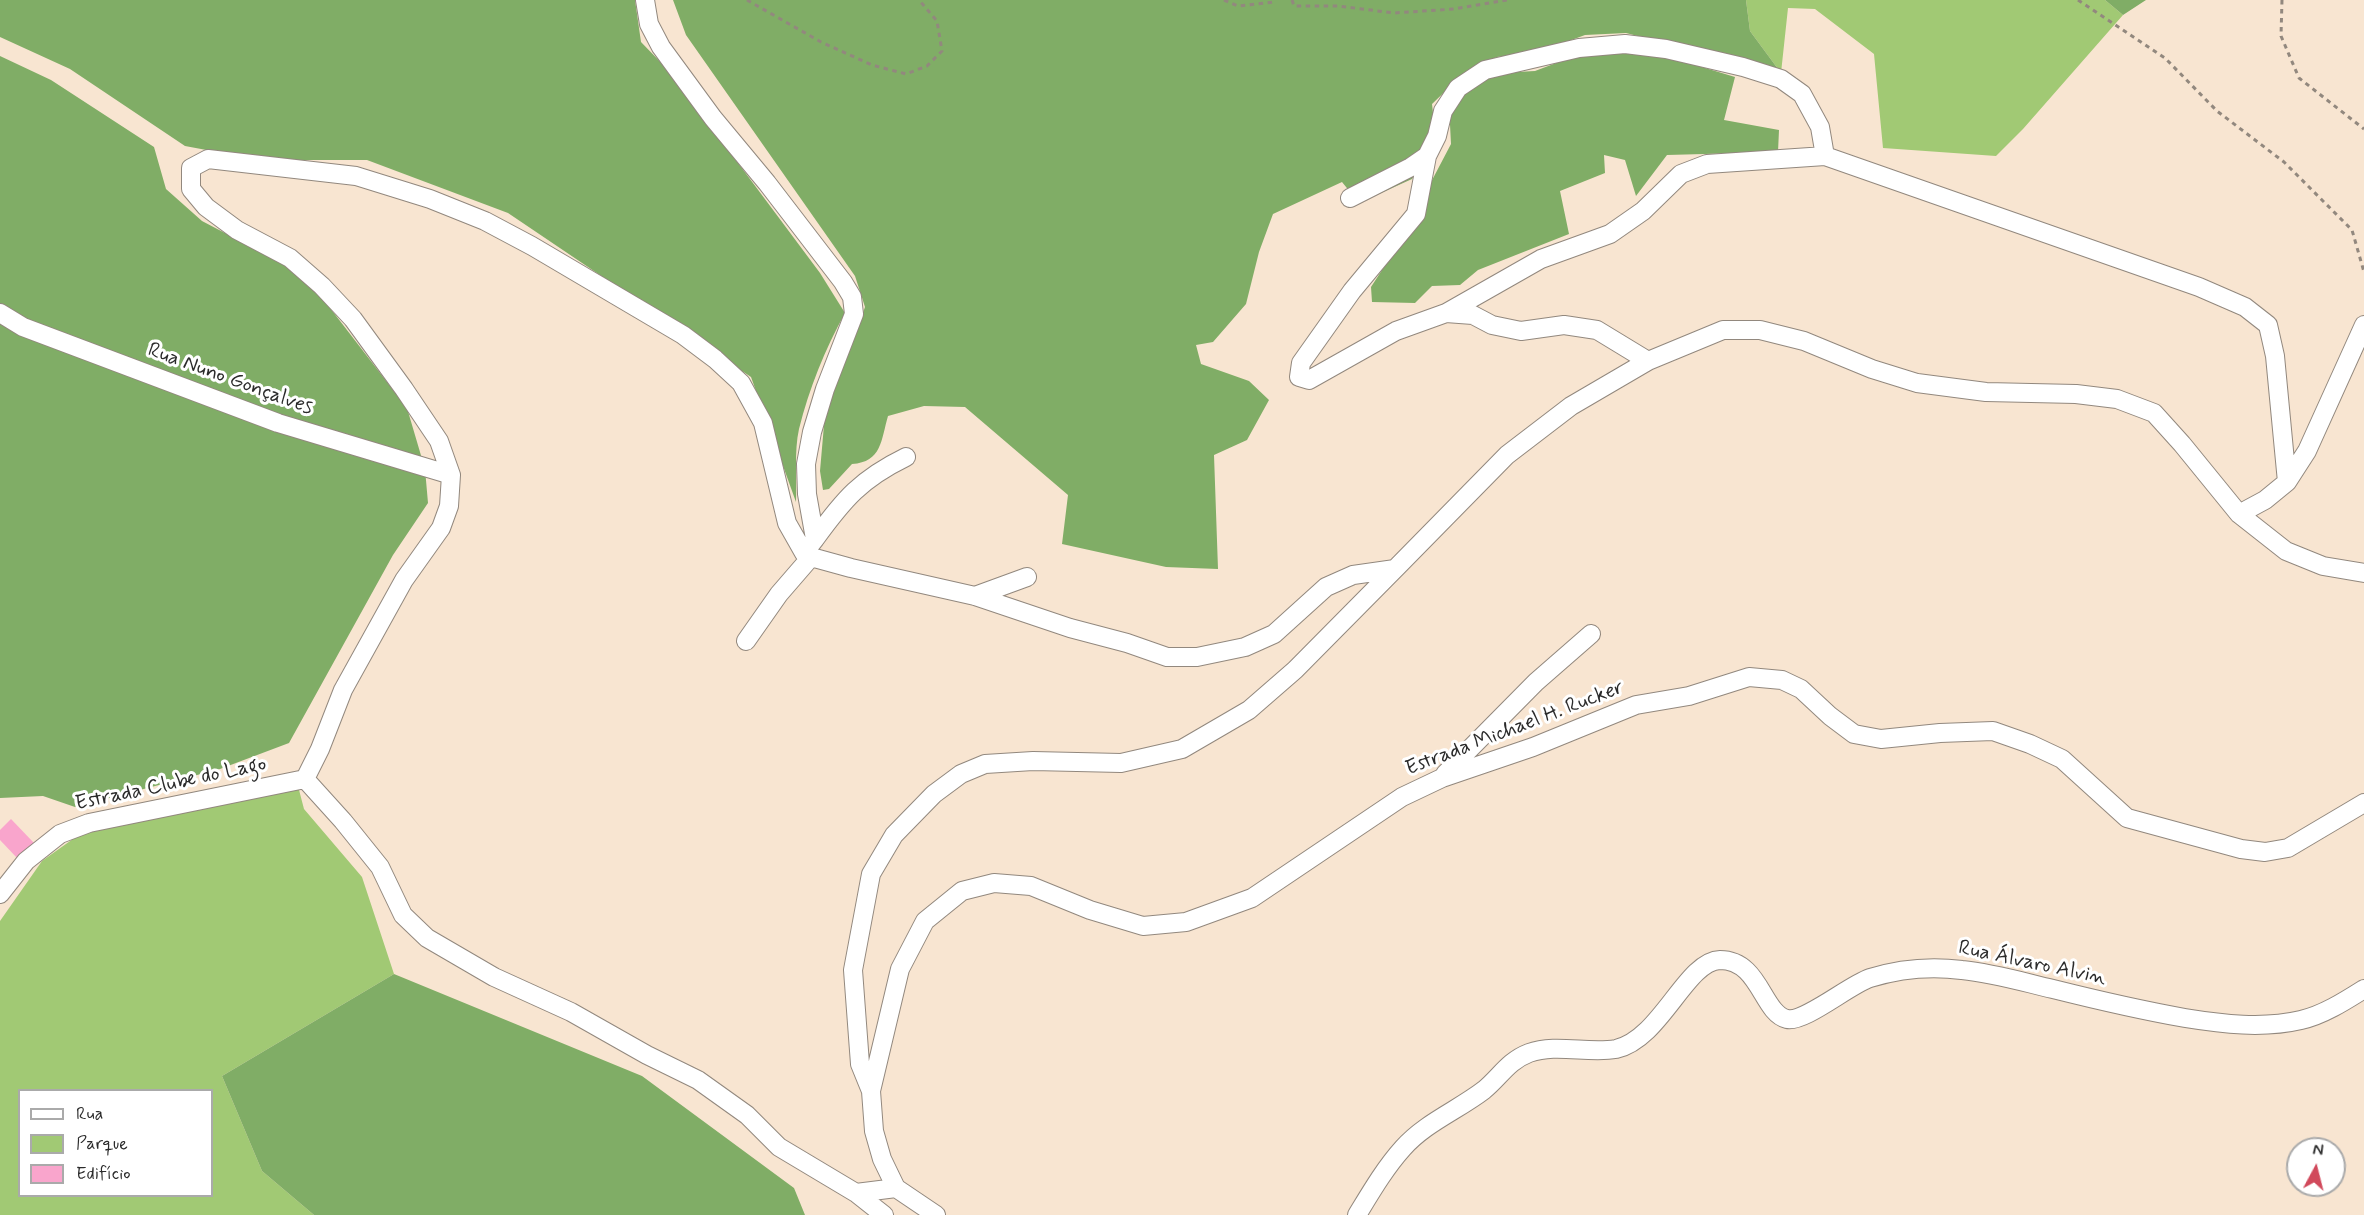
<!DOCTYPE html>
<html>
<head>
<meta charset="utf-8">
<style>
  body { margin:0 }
  #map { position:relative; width:2364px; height:1215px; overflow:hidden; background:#f8e5d1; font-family:Mynerve,sans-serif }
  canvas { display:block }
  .legend { position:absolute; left:18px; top:1089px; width:195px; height:108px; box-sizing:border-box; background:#fff; border:2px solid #aaa; margin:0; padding:8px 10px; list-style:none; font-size:18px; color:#2b2b2b }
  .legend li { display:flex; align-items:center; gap:12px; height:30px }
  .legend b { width:30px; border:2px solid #aaa }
  .north { position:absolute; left:2286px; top:1137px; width:60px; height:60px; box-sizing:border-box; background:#fff; border:2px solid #aaa; border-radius:50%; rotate:7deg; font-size:16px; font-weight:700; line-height:24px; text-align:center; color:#2b2b2b }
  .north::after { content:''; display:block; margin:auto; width:21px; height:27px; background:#d1495b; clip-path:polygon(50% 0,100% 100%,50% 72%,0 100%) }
</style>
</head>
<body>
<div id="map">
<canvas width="2364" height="1215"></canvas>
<ul class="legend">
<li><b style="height:8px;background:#fff"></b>Rua</li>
<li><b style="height:16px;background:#a1c974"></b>Parque</li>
<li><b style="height:16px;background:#f9a5cc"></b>Edifício</li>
</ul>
<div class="north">N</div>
</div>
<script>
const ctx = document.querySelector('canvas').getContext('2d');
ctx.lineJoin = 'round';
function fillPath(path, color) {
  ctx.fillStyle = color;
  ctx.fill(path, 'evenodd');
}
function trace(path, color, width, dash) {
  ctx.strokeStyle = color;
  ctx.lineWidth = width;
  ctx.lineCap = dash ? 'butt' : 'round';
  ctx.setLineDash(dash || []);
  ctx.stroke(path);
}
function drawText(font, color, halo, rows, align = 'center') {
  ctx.font = font + ' Mynerve,sans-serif';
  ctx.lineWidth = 6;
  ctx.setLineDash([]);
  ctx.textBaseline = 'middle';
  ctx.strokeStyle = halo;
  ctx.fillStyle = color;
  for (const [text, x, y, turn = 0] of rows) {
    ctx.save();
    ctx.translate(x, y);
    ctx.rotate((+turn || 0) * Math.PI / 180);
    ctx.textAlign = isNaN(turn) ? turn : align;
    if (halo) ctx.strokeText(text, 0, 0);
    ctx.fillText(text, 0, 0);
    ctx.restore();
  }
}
fillPath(new Path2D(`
  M1746,0H2105L2123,15L2023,129L1996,156L1883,148L1874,54L1815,9L1788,8L1781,73L1750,31Z
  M298,786L304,809L362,877L394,974L222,1076L262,1171L314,1215H0V921L42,861L87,829ZM20,1090H212V1196H20Z`), '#a1c974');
fillPath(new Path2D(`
  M0,0H635L641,42L671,73L820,273L845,313C825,349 809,389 799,429C794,451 797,479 796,502L751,377L508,213L367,160H260L185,146L70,69L0,37Z
  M673,0H1746L1750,31L1781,73L1626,33L1585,35L1539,52L1497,57L1462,75L1432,104L1436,138L1412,179L1359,203L1342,182L1273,214L1259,252L1246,304L1213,342L1196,345L1201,364L1249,381L1269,400L1247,440L1214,455L1218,569L1166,567L1062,544L1068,495L965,407L924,406L888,416C881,440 882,462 852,464L829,489L823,490L820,471L826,402L852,344L865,307L855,276L686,35Z
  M2105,0H2146L2123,15Z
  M1588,51L1641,54L1682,61L1735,77L1724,120L1779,130L1778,152L1667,155L1636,196L1625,160L1604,155L1605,173L1560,191L1569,234L1478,270L1460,285L1432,286L1415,303L1372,302L1371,287L1397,247L1451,144L1449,105L1467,91L1499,73L1535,71Z
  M0,56L51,80L154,147L166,189L202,221L282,263L320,295L407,408L425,469L428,503L393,555L289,743L220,769L75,807L43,796L0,798Z
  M394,974L642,1076L794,1188L805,1215H314L262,1171L222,1076Z`), '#80ad66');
fillPath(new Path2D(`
  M11,819L34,843L18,859L0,840V830Z`), '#f9a5cc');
const minor = new Path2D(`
  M645,0L649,24L661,47L713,118L767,183L843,282L852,297L854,314L825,389L812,432L806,464L807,494L815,539L804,553L787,523L763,423L741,383L715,359L683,335L532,246L485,221L430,199L356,176L208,159L191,168V189L206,207L237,230L290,258L322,286L353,319L404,389L439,441L451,475L449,506L441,528L404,580L343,690L320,749L305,779L343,821L380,867L403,915L427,938L494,977L571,1012L647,1055L698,1080L747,1115L779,1147L856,1193L896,1188
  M1350,198L1411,167L1427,156
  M0,313L23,327L278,423L451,475
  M1446,313L1541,259L1610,234L1643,211L1681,174L1707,164L1825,156L2199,287L2245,307L2268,325L2275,356L2287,482
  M1648,361L1597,330L1564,325L1521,331L1492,325L1473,315L1446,313L1396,331L1309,380L1299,377L1301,363L1352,291L1416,214L1427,156L1437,136L1443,111L1458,88L1485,70L1579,48L1625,44L1666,49L1743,67L1781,79L1802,94L1820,127L1825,156
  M2239,514L2265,500L2287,482L2307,451L2364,325
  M815,539C844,499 861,479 906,457
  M804,553L811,557L851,568L975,596L1070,628L1127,643L1167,657H1197L1245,647L1274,634L1326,587L1353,575L1395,569L1507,455L1571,406L1648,361L1723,330H1760L1804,341L1872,369L1917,383L1986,392L2076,394L2117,399L2154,413L2182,444L2239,514L2286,551L2323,566L2364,573
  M975,596L1027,577
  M746,641L779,594L811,557
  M1445,774L1536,682L1591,634
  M0,894L26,861L60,834L89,823L305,779
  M871,1091L860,1064L853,970L871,874L894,835L934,794L961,774L985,764L1033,761L1121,763L1182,749L1249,710L1295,670L1395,569
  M856,1193L884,1215
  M936,1215L896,1188L882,1159L874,1131L871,1091L900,969L925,921L962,891L994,883L1031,886L1090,910L1143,926L1186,922L1252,898L1402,797L1442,778L1533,747L1636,705L1689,696L1749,677L1782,680L1801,689L1830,716L1854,734L1881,739L1940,733L1993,731L2030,744L2062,759L2127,818L2241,849L2265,852L2288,848L2364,803
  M1357,1215C1371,1192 1385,1168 1403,1148C1425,1123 1458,1110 1484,1090C1500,1077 1508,1061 1529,1053C1556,1043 1588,1054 1616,1049C1661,1039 1686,961 1720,960C1760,960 1762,1013 1787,1019C1804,1023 1849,985 1870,978C1899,969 1931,966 1962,970C1993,973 2023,982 2053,989C2097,1000 2140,1010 2185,1018C2222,1024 2263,1029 2301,1020C2323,1015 2345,1001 2364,989`);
trace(minor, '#92887e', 20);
trace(new Path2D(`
  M747,0L821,42L872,65L906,74L927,66L942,51L937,21L919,0
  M1224,0L1238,6L1274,2L1275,0
  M1292,0L1294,6H1338L1394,13L1454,9L1507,0
  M2078,0L2165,58L2217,111L2284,162L2352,230L2364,272
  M2282,0L2281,36L2299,78L2364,129`), '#92887e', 3, [4.5, 4.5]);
trace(minor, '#fff', 18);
drawText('21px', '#2b2b2b', '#fff', [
  ["Rua Nuno Gonçalves",230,380,20],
  ["Estrada Michael H. Rucker",1515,729,-21],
  ["Estrada Clube do Lago",171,785,-12],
  ["Rua Álvaro Alvin",2032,964,12]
]);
</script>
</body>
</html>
